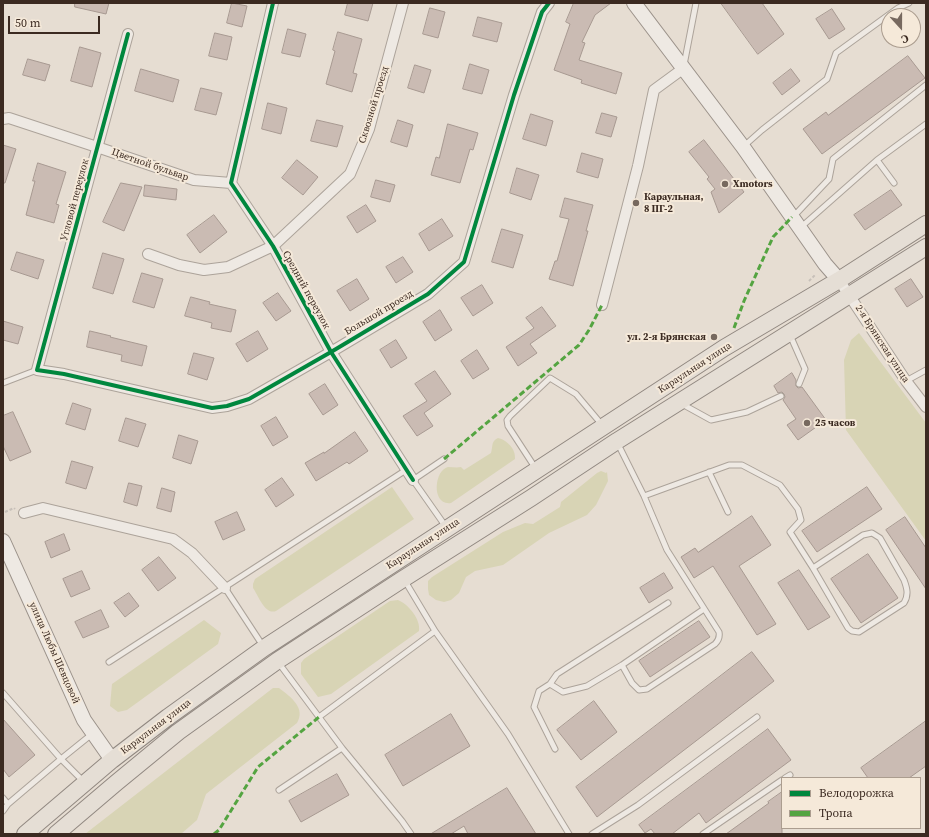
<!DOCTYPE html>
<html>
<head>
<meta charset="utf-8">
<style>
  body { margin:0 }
  #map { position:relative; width:929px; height:837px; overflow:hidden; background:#e6ddd2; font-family:"Source Serif 4",serif }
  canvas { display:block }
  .frame { position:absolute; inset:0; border:4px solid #3b2a21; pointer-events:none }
  .legend { position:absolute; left:781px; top:777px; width:140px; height:52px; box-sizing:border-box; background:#f5e9d9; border:1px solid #ab9d8f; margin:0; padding:5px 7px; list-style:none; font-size:12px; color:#3b2a21 }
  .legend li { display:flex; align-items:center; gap:8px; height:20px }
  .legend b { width:20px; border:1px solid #ab9d8f }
  .north { position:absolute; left:881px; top:8px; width:40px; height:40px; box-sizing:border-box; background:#f5e9d9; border:1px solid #ab9d8f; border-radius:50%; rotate:159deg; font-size:11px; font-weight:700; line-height:16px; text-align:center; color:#3b2a21 }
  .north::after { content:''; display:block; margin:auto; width:14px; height:18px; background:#77695f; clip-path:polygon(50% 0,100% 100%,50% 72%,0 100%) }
  .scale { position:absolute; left:8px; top:16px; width:92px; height:18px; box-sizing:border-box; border:2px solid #3b2a21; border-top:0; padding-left:5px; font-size:12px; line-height:14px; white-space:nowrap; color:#3b2a21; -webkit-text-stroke:3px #f5e9d9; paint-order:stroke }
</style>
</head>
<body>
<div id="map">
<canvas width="929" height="837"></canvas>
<div class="frame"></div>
<ul class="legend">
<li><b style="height:5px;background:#00873e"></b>Велодорожка</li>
<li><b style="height:5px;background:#54a441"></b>Тропа</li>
</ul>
<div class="north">С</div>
<div class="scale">50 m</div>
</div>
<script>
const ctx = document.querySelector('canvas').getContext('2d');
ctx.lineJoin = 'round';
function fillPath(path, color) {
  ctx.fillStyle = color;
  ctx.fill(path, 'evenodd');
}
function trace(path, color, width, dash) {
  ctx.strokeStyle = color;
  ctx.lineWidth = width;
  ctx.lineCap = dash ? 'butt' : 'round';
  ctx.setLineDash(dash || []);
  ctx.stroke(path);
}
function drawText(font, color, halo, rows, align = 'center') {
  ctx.font = font + ' "Source Serif 4",serif';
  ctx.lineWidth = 4;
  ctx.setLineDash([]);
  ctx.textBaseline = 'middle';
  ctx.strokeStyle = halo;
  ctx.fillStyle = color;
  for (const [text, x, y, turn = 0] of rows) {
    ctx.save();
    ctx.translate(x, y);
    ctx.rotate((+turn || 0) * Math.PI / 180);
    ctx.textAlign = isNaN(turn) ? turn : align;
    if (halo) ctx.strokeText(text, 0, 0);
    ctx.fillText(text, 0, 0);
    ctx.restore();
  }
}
fillPath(new Path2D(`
  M859,333L926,423V541L846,430L844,360L851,340Z
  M498,438C507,440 516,449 515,459L451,503C431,506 434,470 448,467C452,467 457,468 461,467L464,470L491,453C493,446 491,441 498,438Z
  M601,471L606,473L607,472L608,481L596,505L587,515L549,533L503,565L475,571L466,577L459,593L451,600L444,602L436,600L429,595L428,589V581L432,577L503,532L525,523L533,524L560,507L561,502L597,473Z
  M392,487L414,519L276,611C265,615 259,597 253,588V584L255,579Z
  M398,600C408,604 421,619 419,631L331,694L318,697L301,674V663L304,659L390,601Z
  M204,620L221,633L218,644L127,710L118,712L110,706L112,684Z
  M273,688H279C291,697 306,708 297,723L206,794L197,820L181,834H85Z`), '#d8d4b5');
const building = new Path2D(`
  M75,3H109L106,14L75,7Z
  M232,3L247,6L242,27L227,23Z
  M348,3H373L368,21L345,15Z
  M574,3H611L595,15L582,42L585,43L579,60L622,73L616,94L581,83L582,80L554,70L570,24L566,22Z
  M721,3H762L784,34L758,54Z
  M430,8L445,12L438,38L423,34Z
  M832,9L845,29L829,39L816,19Z
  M478,17L502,23L497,42L473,36Z
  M288,29L306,34L300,57L282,53Z
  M338,32L362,39L353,73L357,74L352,92L326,84L335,51L333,50Z
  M215,33L232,37L227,60L209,56Z
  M80,47L101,53L92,87L71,81Z
  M908,56L925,78L822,154L803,129L826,112L828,115Z
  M28,59L50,65L45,81L23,75Z
  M470,64L489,70L482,94L463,89Z
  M415,65L431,70L424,93L408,88Z
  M141,69L179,80L173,102L135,91Z
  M791,69L800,81L782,95L773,83Z
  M201,88L222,93L216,115L195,110Z
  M268,103L287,108L281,134L262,129Z
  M602,113L617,117L611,137L596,133Z
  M531,114L553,121L546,146L523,139Z
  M317,120L343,126L337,147L311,141Z
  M398,120L413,125L407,147L391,142Z
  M448,124L478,133L473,150L470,149L460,183L431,175L436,157L439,158Z
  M704,140L744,192L719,213L711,192L715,189L707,179L709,177L689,152Z
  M3,145L16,149L5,183H3Z
  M582,153L603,159L598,178L577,172Z
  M297,160L318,177L303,195L282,178Z
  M38,163L66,172L56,204L59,205L54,223L26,215L35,181H33Z
  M517,168L539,175L531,200L510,193Z
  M376,180L395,185L390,202L371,197Z
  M121,183L142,187L124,231L103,222Z
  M145,185L177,189L176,200L144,196Z
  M891,190L902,205L865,230L854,215Z
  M565,198L593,205L586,231H588L573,286L549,279L555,261H557L569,219L560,217Z
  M366,205L376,221L357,233L347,217Z
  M214,215L227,232L200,253L187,235Z
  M442,219L453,236L429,251L419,234Z
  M502,229L523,235L513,268L492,262Z
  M17,252L44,260L38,279L11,270Z
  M103,253L124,259L113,294L93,288Z
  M403,257L413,272L396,283L386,267Z
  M142,273L163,279L154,308L133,302Z
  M357,279L369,299L350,311L337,291Z
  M911,279L923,297L907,307L895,289Z
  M482,285L493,303L473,316L461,298Z
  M278,293L291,311L276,321L263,303Z
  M191,297L210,302L209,304L236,310L231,332L211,328L212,323L185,316Z
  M542,307L556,326L530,344L537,353L518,366L506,347L534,328L526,318Z
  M440,310L452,330L435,341L423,322Z
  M3,321L23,327L18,344L3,340Z
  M90,331L111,336L110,337L147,346L142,366L121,361L122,355L87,347Z
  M258,331L268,349L247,362L236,344Z
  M396,340L407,358L391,368L380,350Z
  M477,350L489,369L473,379L461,361Z
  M194,353L214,358L207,380L188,374Z
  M435,371L451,394L424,413L433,426L417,436L403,416L427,401L415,384Z
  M792,373L796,380V386L798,388L802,387L826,420L798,440L787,425L796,419L783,400L785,397L784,394L782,392L778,393L774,386Z
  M325,384L338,405L323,415L309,394Z
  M73,403L91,409L85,430L66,424Z
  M13,412L31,452L10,461L3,446V416Z
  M276,417L288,437L273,446L261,426Z
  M126,418L146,424L138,447L119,441Z
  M355,432L368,451L349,464L347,462L316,481L305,463L324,452V453Z
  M179,435L198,441L191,464L173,458Z
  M72,461L93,467L86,489L66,483Z
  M282,478L294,495L276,507L265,490Z
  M129,483L142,486L137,506L124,502Z
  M867,487L882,509L817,552L802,531Z
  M162,488L175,492L171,512L157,508Z
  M237,512L245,530L223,540L215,522Z
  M752,516L771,545L739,566L776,624L757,635L713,566L694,578L681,557L695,548L698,552Z
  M905,517L926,548V589L886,530Z
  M64,534L70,550L51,558L45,542Z
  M868,554L898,598L861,623L831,579Z
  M159,557L176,578L158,591L142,570Z
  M799,570L830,617L808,630L778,583Z
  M82,571L90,589L71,597L63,579Z
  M664,573L673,588L649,603L640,588Z
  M129,593L139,606L125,617L114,603Z
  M101,610L109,627L83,638L75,622Z
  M699,621L710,637L650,677L639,661Z
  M752,652L774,681L597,817L576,787Z
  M594,701L617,732L581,760L557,730Z
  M451,714L470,746L403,786L385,755Z
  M3,719L35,755L9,777L3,769Z
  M926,721V766L909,778H868L861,768Z
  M768,729L791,760L706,823L699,813L672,834H655L651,829L645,833L639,825Z
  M337,774L349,795L301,822L289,801Z
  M507,788L536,834H468L464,826L451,834H431Z
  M782,792V834H726L769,803L768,802Z`);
fillPath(building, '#cabbb3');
trace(building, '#a79991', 1);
const lane = new Path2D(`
  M684,65L696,3
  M744,146L762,130L827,79L836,53L898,8L909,3
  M877,160L894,183
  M793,217L829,179L833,159L926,85
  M800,228L877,160L926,124
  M790,335L805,369L799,384
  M906,381L926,370
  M3,383L37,370
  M682,404L711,420L747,412L781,396
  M617,442L644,496L667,550L719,632C720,637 719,640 715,644L647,689L639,690L632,683L622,665
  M536,469L508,426L507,420L510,416L550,378L576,394L603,426
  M709,472L728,512
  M413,480L446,527
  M413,480L444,459
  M644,496L729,465H742L780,485L798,509L801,520L790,532L813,568L863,535L872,533L880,538L904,580C907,588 909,595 904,603L859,632L852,631L848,628L813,568
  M405,581L435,631L508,734L569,834
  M225,588L263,646
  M109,662L406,470L407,471
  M278,662L342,748L402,821L411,834
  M550,684L557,674L668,603
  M3,693L61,759L92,734
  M319,717L435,631
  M555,749L534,707L539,691L550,684L563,692L587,686L622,665L704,609
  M785,778L790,775
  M279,790L342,748
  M3,798L8,804
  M3,811L8,804L61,759L83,781
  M592,834L638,805L757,717
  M703,834L782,780`);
const street = new Path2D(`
  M273,3L231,183L273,246L331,352L413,480
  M128,34L37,370L64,374L212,408L227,406L249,399L331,352L428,294L464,262L514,95L542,12L549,3
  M3,119L9,118L97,147L194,180L231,183
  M148,254L179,265L204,270L228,267L273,246L350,174L369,129L403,3
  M839,280L906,381L926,407
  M602,305L638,166L654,90L684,68
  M24,513L43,508L173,539L192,553L225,588`);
const secondary = new Path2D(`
  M634,3L743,147L825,264L839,280
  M3,541L84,720L112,760`);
const primary = new Path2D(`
  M25,834L112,760L168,717L264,648L724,348L839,280L926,224
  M56,834L116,783L178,732L277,661L403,579L531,498L617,441L926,247`);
trace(lane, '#aca39a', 7);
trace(street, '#aca39a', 12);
trace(secondary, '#9b928a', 16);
trace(primary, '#918881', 18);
trace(new Path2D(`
  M809,281L816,274
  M5,512L14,508L15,509`), '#c7c0b9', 2, [3, 2]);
trace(lane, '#eee9e3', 5);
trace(street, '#eee9e3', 10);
trace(secondary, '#eee9e3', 14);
trace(primary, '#e5ded5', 16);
trace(new Path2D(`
  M734,328L744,301L773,237L792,217
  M444,459L579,345L589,330L602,305
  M214,834L219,830L258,767L319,717`), '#54a441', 3, [6, 3]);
trace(new Path2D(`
  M273,3L231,183L273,246L331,352L413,480
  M128,34L37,370L64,374L212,408L227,406L249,399L331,352L428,294L464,262L514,95L542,12L549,3`), '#00873e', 4);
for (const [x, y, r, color] of [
  [725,184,4,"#77695f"],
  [636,203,4,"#77695f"],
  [714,337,4,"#77695f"],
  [807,423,4,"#77695f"]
]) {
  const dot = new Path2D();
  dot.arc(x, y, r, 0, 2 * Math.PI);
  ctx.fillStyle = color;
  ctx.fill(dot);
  trace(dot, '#f5e9d9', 1.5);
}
drawText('10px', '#3b2a21', '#f5e9d9', [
  ["Сквозной проезд",374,105,-73],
  ["Цветной бульвар",150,165,19],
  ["Угловой переулок",75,200,-75],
  ["Средний переулок",306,290,61],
  ["Большой проезд",379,313,-31],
  ["2-я Брянская улица",882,344,57],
  ["Караульная улица",695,368,-33],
  ["Караульная улица",423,544,-33],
  ["улица Любы Шевцовой",54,653,66],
  ["Караульная улица",156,727,-37]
]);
drawText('bold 10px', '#3b2a21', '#f5e9d9', [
  ["Xmotors",733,184],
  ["Караульная,",644,197],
  ["8 ПГ-2",644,209],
  ["ул. 2-я Брянская",706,337,"right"],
  ["25 часов",815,423]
], 'left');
</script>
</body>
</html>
